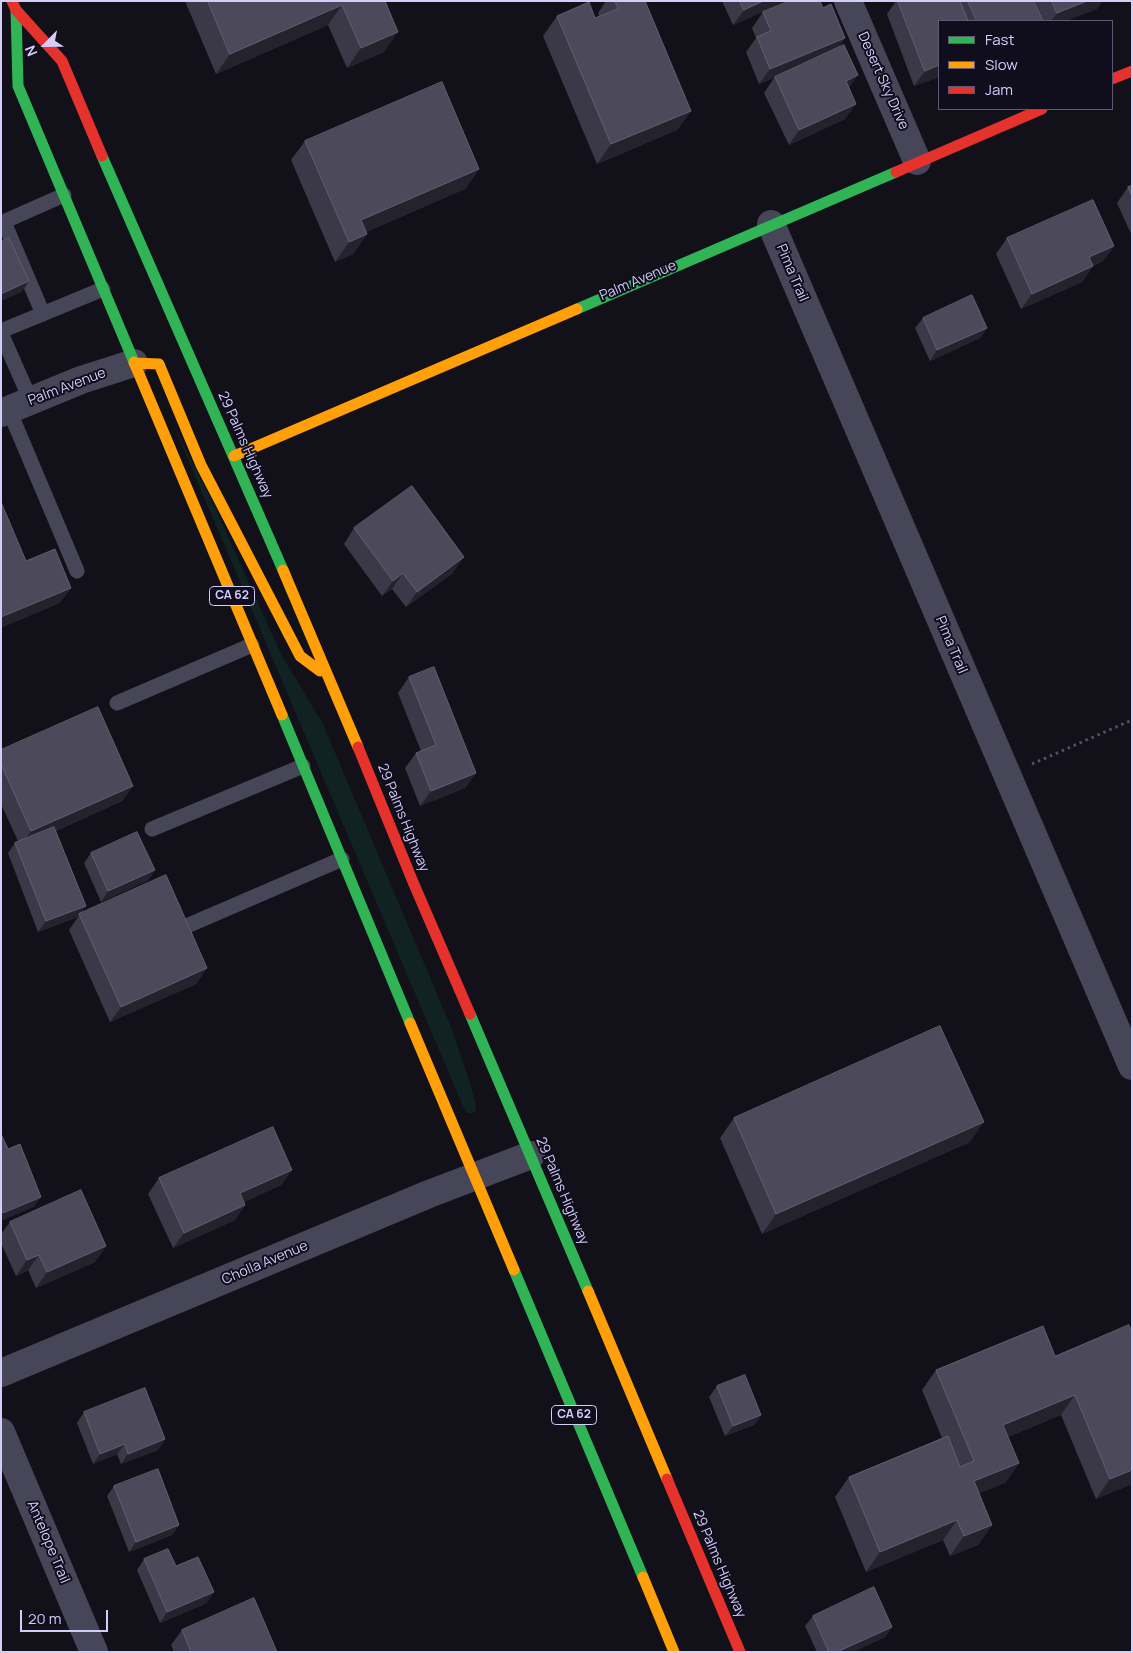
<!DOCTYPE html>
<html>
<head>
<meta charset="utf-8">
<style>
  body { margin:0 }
  #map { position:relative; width:1133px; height:1653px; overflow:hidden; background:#121018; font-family:Manrope,sans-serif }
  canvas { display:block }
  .frame { position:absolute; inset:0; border:2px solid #d3cdfa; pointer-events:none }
  .legend { position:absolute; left:938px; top:20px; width:175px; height:90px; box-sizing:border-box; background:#100d1c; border:1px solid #5e5a75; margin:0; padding:6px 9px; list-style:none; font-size:15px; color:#d3cdfa }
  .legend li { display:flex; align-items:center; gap:10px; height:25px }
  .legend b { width:25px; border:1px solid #5e5a75 }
  .north { position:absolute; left:20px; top:20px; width:50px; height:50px; -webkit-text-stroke:4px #100d1c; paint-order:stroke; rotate:247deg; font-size:14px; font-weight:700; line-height:20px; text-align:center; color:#d3cdfa }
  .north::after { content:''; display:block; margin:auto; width:18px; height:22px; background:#d3cdfa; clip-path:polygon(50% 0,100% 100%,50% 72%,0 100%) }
  .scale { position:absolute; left:20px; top:1610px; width:88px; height:22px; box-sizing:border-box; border:2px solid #d3cdfa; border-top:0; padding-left:6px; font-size:15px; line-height:18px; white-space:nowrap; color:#d3cdfa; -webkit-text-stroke:4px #100d1c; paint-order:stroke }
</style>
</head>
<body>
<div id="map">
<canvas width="1133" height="1653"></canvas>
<div class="frame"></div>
<ul class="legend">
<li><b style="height:6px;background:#30b455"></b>Fast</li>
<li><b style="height:6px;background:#ff9f0a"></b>Slow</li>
<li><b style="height:6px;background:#e5322d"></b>Jam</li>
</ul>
<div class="north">N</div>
<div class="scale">20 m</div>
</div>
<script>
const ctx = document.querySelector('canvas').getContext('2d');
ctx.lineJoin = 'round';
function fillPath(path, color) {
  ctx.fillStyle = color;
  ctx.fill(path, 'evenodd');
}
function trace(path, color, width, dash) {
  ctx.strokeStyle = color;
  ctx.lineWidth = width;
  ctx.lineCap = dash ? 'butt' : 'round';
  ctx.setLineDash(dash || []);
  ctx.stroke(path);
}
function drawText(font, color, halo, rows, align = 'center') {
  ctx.font = font + ' Manrope,sans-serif';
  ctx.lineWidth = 4;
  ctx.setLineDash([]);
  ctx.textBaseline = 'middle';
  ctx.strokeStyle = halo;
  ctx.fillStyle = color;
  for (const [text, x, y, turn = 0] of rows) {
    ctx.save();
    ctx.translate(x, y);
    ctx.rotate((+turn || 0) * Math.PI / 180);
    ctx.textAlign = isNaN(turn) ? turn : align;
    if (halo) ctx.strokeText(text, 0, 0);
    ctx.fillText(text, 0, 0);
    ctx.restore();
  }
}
fillPath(new Path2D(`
  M172,422L213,503L281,654L323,724L451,1027L471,1086L476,1106L475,1112L472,1113H467L462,1104Z`), '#112223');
trace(new Path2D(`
  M1032,764L1132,720`), '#4a5761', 3, [2.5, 4]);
trace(new Path2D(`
  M4,222L43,314
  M1,223L64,195
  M1,331L103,289
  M1,333L31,401
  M9,410L77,571
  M117,703L252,645
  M152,829L303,766
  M189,925L342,859`), '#474658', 15);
trace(new Path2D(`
  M848,1L917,161
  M771,224L1132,1066
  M1,413L81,380L134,363
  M1,1373L429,1194L531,1155
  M1,1432L94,1652`), '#474658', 28);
trace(new Path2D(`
  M16,10L18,86L134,362
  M102,156L283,570
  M577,309L896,172
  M282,715L410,1023
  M470,1014L588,1291
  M514,1270L643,1577`), '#30b455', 11);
trace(new Path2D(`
  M134,362L282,715
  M134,363L159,364L201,465L300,656L320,671
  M234,456L577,309
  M283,570L358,747
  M410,1023L514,1270
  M588,1291L667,1479
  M643,1577L674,1652`), '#ff9f0a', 11);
trace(new Path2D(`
  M12,1L16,10L62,61L102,156
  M1112,79L1132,71
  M896,172L1042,109
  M358,747L413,882L470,1014
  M667,1479L740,1652`), '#e5322d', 11);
fillPath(new Path2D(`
  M185,1H385L384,52L347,68L328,25L216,74Z
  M606,1H645L691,111L677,130L597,164L543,36L557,16L595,18L599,17L598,13Z
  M722,1H787L733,25Z
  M896,1H1034L1043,21H939V77L914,86L887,14Z
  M1035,1H1102L1097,9L1065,21H1043Z
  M823,8L845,38L838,48L849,88L845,119L789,145L764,93L774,78L759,84L746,52L756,38L752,28L763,12Z
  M305,141L479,169L465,189L366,232L367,234L353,254L335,262L291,160Z
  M1132,186V236L1117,203L1128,187Z
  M1007,238L1114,246L1103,261L1093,266L1082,282L1021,309L996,254Z
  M923,318L987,328L980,338L930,361L915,328Z
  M354,528L453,573L406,607L392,589L382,596L344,544Z
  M409,677L476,773L465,788L420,806L405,768L416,753L421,751L398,693Z
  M1,750L133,786L122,801L56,831L86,906L80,914L207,968L196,984L110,1022L69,930L78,917L38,932L8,853L15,843L18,841L1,804Z
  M91,853L155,870L147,881L101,902L84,863Z
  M734,1118L970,1142L762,1234L720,1138Z
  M292,1170L281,1185L244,1202L245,1205L235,1220L173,1248L148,1194L159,1178Z
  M10,1222L106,1246L95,1262L36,1288L28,1270L16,1276L1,1243V1234Z
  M1132,1333V1484L1096,1499L1061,1415L1008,1437L1019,1463L1005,1483L979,1493L992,1525L978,1545L950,1556L943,1540L866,1572L835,1497L849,1477L942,1438L922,1390L936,1370L1055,1356Z
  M717,1386L761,1415L754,1425L725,1436L709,1397Z
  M84,1412L165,1439L158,1450L121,1464L117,1454L93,1464L77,1423Z
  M114,1486L179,1525L172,1535L129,1552L107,1496Z
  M144,1559L176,1566L207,1603L160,1623L137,1570Z
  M813,1616L892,1627L885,1637L853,1652H817L805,1626Z
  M182,1630L277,1652H174L171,1645Z`), '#3b3948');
fillPath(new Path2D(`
  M763,1H787L733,25L744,10Z
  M1087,1H1102L1097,9L1065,21H1051L1057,13Z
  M342,5L328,25L216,74L230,54Z
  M398,32L384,52L347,68L361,48Z
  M845,38L834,54L759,84L770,69Z
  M939,65V77L914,86L925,71Z
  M858,75L847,91L846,81Z
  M856,104L845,119L789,145L799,130Z
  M691,111L677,130L597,164L611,144Z
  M479,169L465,189L347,240L361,220Z
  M367,234L353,254L335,262L349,242Z
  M1114,246L1103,261L1078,272L1089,257Z
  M1093,266L1082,282L1021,309L1032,294Z
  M29,281L22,292L1,301V294Z
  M987,328L980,338L930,361L937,350Z
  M464,557L453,573L406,607L417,592Z
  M403,573L392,589L382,596L393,581Z
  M71,588L60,603L1,628V617Z
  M476,773L465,788L420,806L431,791Z
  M133,786L122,801L20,847L31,831Z
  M155,870L147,881L101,902L108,891Z
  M86,906L78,917L38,932L46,921Z
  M207,968L196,984L110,1022L121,1007Z
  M984,1122L970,1142L762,1234L776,1214Z
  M292,1170L281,1185L229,1209L240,1193Z
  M41,1197L34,1207L1,1221V1215L3,1213Z
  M245,1205L235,1220L173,1248L184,1233Z
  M106,1246L95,1262L36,1288L47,1272Z
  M39,1255L28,1270L16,1276L27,1260Z
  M1075,1395L1061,1415L989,1445L1003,1425Z
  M761,1415L754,1425L725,1436L733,1426Z
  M165,1439L158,1450L121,1464L128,1454Z
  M125,1444L117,1454L93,1464L100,1454Z
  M1019,1463L1005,1483L960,1501L974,1481Z
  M1132,1470V1484L1096,1499L1110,1479Z
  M957,1520L943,1540L866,1572L880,1552Z
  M179,1525L172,1535L129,1552L136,1542Z
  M992,1525L978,1545L950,1556L964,1536Z
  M214,1592L207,1603L160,1623L167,1612Z
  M892,1627L885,1637L853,1652H837Z`), '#24222d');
const building = new Path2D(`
  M208,1H385L398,32L361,48L342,5L230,54Z
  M615,1H645L691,111L611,144L557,16L589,2L595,18L618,9Z
  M740,1H763L744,10Z
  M790,1H820L823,8L831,4L845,38L770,69L757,37L771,31L763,12Z
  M898,1H960L968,21H939V65L925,71Z
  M968,1H1034L1043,21H977Z
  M1052,1H1087L1057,13Z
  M844,45L858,75L846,81L856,104L799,130L775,77Z
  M442,82L479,169L361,220L367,234L349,242L305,141Z
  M1132,186V196L1128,187Z
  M1093,200L1114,246L1089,257L1093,266L1032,294L1007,238Z
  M9,238L29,281L1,294V242Z
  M972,295L987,328L937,350L923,318Z
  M412,486L464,557L417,592L403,573L393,581L354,528Z
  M1,502L26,561L55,549L71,588L1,617Z
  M434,667L476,773L431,791L416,753L436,745L409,677Z
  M98,707L133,786L31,831L1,764V750Z
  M54,827L86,906L46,921L15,843Z
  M137,832L155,870L108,891L91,853Z
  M166,875L207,968L121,1007L79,914Z
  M940,1026L984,1122L776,1214L734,1118Z
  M273,1127L292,1170L240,1193L245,1205L184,1233L159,1178Z
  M1,1134L8,1149L20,1144L41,1197L3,1213L1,1208Z
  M81,1190L106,1246L47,1272L39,1255L27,1260L10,1222Z
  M1129,1325L1132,1333V1470L1110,1479L1075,1395L1003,1425L1019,1463L974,1481L992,1525L964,1536L957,1520L880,1552L849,1477L948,1436L960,1467L974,1461L936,1370L1043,1326L1055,1356Z
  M745,1375L761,1415L733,1426L717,1386Z
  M145,1388L165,1439L128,1454L125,1444L100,1454L84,1412Z
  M158,1469L179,1525L136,1542L114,1486Z
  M168,1549L176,1566L198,1557L214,1592L167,1612L144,1559Z
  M874,1587L892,1627L837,1652H829L813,1616Z
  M254,1598L277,1652H191L182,1630Z`);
fillPath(building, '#4c495b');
trace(building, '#615e74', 1);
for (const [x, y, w] of [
  [232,596,45],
  [574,1415,45]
]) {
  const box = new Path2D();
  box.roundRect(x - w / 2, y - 9.5, w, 19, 4);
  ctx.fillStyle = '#100d1c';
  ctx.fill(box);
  trace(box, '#d3cdfa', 1);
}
drawText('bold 12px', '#d3cdfa', null, [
  ["CA 62",232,596],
  ["CA 62",574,1415]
]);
drawText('14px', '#d3cdfa', '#100d1c', [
  ["Desert Sky Drive",883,81,66],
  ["Pima Trail",792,273,67],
  ["Palm Avenue",638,281,-23],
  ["Palm Avenue",67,387,-21],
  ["29 Palms Highway",245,445,66],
  ["Pima Trail",951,645,67],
  ["29 Palms Highway",403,818,68],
  ["29 Palms Highway",562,1191,67],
  ["Cholla Avenue",265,1263,-23],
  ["Antelope Trail",48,1542,67],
  ["29 Palms Highway",719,1564,67]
]);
</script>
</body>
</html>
